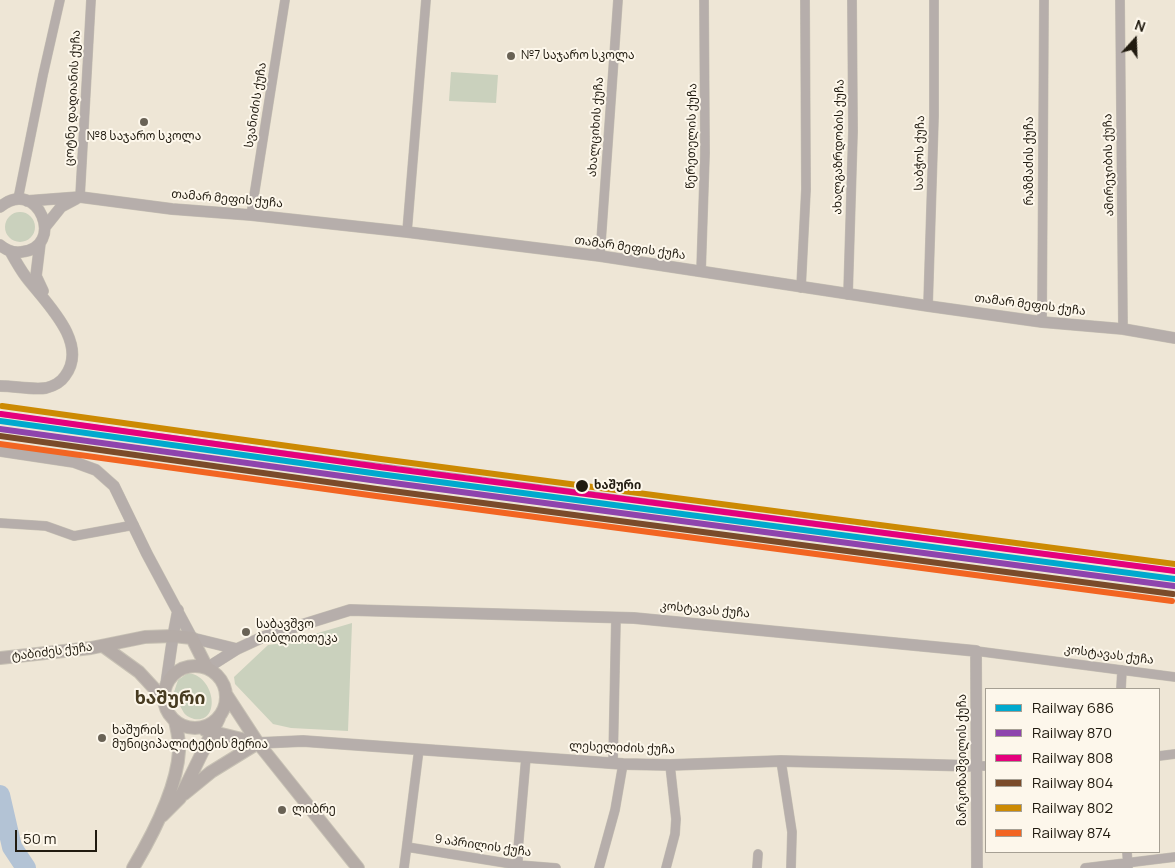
<!DOCTYPE html>
<html>
<head>
<meta charset="utf-8">
<style>
  body { margin:0 }
  #map { position:relative; width:1175px; height:868px; overflow:hidden; background:#eee6d6; font-family:Manrope,sans-serif }
  canvas { display:block }
  .legend { position:absolute; left:985px; top:688px; width:175px; height:165px; box-sizing:border-box; background:#fdf7eb; border:1px solid #a59f93; margin:0; padding:6px 9px; list-style:none; font-size:15px; color:#211b10 }
  .legend li { display:flex; align-items:center; gap:10px; height:25px }
  .legend b { width:25px; border:1px solid #a59f93 }
  .north { position:absolute; left:1110px; top:15px; width:50px; height:50px; -webkit-text-stroke:4px #fdf7eb; paint-order:stroke; rotate:20deg; font-size:14px; font-weight:700; line-height:20px; text-align:center; color:#211b10 }
  .north::after { content:''; display:block; margin:auto; width:18px; height:22px; background:#211b10; clip-path:polygon(50% 0,100% 100%,50% 72%,0 100%) }
  .scale { position:absolute; left:15px; top:830px; width:82px; height:22px; box-sizing:border-box; border:2px solid #211b10; border-top:0; padding-left:6px; font-size:15px; line-height:18px; white-space:nowrap; color:#211b10; -webkit-text-stroke:4px #fdf7eb; paint-order:stroke }
</style>
</head>
<body>
<div id="map">
<canvas width="1175" height="868"></canvas>
<ul class="legend">
<li><b style="height:6px;background:#00a9ce"></b>Railway 686</li>
<li><b style="height:6px;background:#8e44ad"></b>Railway 870</li>
<li><b style="height:6px;background:#e5007d"></b>Railway 808</li>
<li><b style="height:6px;background:#7a4b2a"></b>Railway 804</li>
<li><b style="height:6px;background:#cc8a03"></b>Railway 802</li>
<li><b style="height:6px;background:#f26522"></b>Railway 874</li>
</ul>
<div class="north">N</div>
<div class="scale">50 m</div>
</div>
<script>
const ctx = document.querySelector('canvas').getContext('2d');
ctx.lineJoin = 'round';
function fillPath(path, color) {
  ctx.fillStyle = color;
  ctx.fill(path, 'evenodd');
}
function trace(path, color, width, dash) {
  ctx.strokeStyle = color;
  ctx.lineWidth = width;
  ctx.lineCap = dash ? 'butt' : 'round';
  ctx.setLineDash(dash || []);
  ctx.stroke(path);
}
function drawText(font, color, halo, rows, align = 'center') {
  ctx.font = font + ' Manrope,"Noto Sans Georgian",sans-serif';
  ctx.lineWidth = 4;
  ctx.setLineDash([]);
  ctx.textBaseline = 'middle';
  ctx.strokeStyle = halo;
  ctx.fillStyle = color;
  for (const [text, x, y, turn = 0] of rows) {
    ctx.save();
    ctx.translate(x, y);
    ctx.rotate((+turn || 0) * Math.PI / 180);
    ctx.textAlign = isNaN(turn) ? turn : align;
    if (halo) ctx.strokeText(text, 0, 0);
    ctx.fillText(text, 0, 0);
    ctx.restore();
  }
}
fillPath(new Path2D(`
  M451,72L498,75L496,103L449,101Z
  M5 227a15 15 0 1 1 30 0a15 15 0 1 1-30 0Z
  M352,623L348,731L291,728L273,724L235,684L234,677L268,645L284,643Z
  M188,673C216,676 221,724 194,719C191,718 186,716 184,713C180,707 177,698 174,692L178,680Z`), '#cad1bd');
trace(new Path2D(`
  M0,795L12,847L26,868`), '#b3c3d5', 20);
const minor = new Path2D(`
  M1120,0L1123,329
  M80,197L91,0
  M18,199L43,75L60,0
  M251,215L285,0
  M407,232L426,0
  M600,256L618,0
  M701,272L705,153L704,0
  M801,288L806,189L805,0
  M848,295L853,131L852,0
  M928,306L934,116V0
  M1042,322L1044,0
  M0,523L46,526L74,536L134,525
  M976,651L1175,677
  M1121,689L1122,670
  M1159,756L1175,754
  M781,761L792,832L791,868
  M613,763L616,617
  M976,766H986
  M407,847L518,865L556,868
  M1127,852L1128,868
  M404,868L419,749
  M518,868V850L526,757
  M599,868L615,810L623,764
  M666,868L675,834L676,819L670,765
  M757,868L758,854
  M1085,868L1175,857`);
const tertiary = new Path2D(`
  M27,201L80,197L172,209L251,215L407,232L600,256L928,306L1042,322L1123,329L1175,338
  M0,207C38,175 67,248 21,252C13,253 6,250 0,245
  M45,227L61,207L76,199
  M40,243L36,276L43,291
  M0,386C15,386 32,390 46,388C54,386 61,382 65,376C90,343 45,302 26,277C20,269 15,260 10,251
  M0,451L74,462L96,470L114,486L147,554L192,638L237,649
  M207,668L237,649L263,637L350,610L634,618L976,651L977,868
  M166,684L173,636L178,610
  M258,743L303,741L623,764L670,765L781,761L976,766`);
const secondary = new Path2D(`
  M103,646L139,672L164,699
  M0,658L91,648L145,637L173,636L192,638L207,668
  M164 697a31 31 0 1 1 62 0a31 31 0 1 1-62 0Z
  M226,694L258,743L358,868
  M205,730L258,743
  M184,794L211,772L258,743
  M162,816L180,798L219,718
  M133,868C152,836 177,788 179,751C180,741 177,731 175,721`);
trace(minor, '#c7c1b4', 10);
trace(tertiary, '#c7c1b4', 12);
trace(secondary, '#c7c1b4', 14);
trace(minor, '#b6aeab', 9);
trace(tertiary, '#b6aeab', 11);
trace(secondary, '#b5aca7', 12);
const rail = new Path2D(`
  M0,414L285,453L1175,571`);
trace(rail, '#ada6a0', 5);
trace(rail, '#fdf7eb', 3, [9]);
trace(new Path2D(`
  M0,421L379,474L1175,579`), '#00a9ce', 6);
trace(new Path2D(`
  M0,429L378,481L1174,586`), '#8e44ad', 6);
trace(new Path2D(`
  M1,414L380,467L1175,571`), '#e5007d', 6);
trace(new Path2D(`
  M0,436L377,489L1173,594`), '#7a4b2a', 6);
trace(new Path2D(`
  M2,406L381,459L1175,564`), '#cc8a03', 6);
trace(new Path2D(`
  M0,444L376,496L1172,601`), '#f26522', 6);
for (const [x, y, r, color] of [
  [511,56,5,"#696255"],
  [144,122,5,"#696255"],
  [582,486,7,"#211b10"],
  [246,632,5,"#696255"],
  [102,738,5,"#696255"],
  [282,810,5,"#696255"]
]) {
  const dot = new Path2D();
  dot.arc(x, y, r, 0, 2 * Math.PI);
  ctx.fillStyle = color;
  ctx.fill(dot);
  trace(dot, '#fdf7eb', 2);
}
drawText('12px', '#211b10', '#fdf7eb', [
  ["№7 საჯარო სკოლა",521,56],
  ["№8 საჯარო სკოლა",144,137,"center"],
  ["საბავშვო",256,625],
  ["ბიბლიოთეკა",256,639],
  ["ხაშურის",112,731],
  ["მუნიციპალიტეტის მერია",112,745],
  ["ლიბრე",292,810]
], 'left');
drawText('12px', '#211b10', '#fdf7eb', [
  ["ცოტნე დადიანის ქუჩა",73,98,-87],
  ["სვანიძის ქუჩა",256,105,-81],
  ["ახალციხის ქუჩა",596,127,-86],
  ["წერეთელის ქუჩა",692,136,-89],
  ["ახალგაზრდობის ქუჩა",839,147,-89],
  ["საბჭოს ქუჩა",920,153,-89],
  ["რაზმაძის ქუჩა",1030,161,-90],
  ["ამირეჯიბის ქუჩა",1109,165,-91],
  ["თამარ მეფის ქუჩა",227,199,5],
  ["თამარ მეფის ქუჩა",630,248,8],
  ["თამარ მეფის ქუჩა",1030,305,7],
  ["კოსტავას ქუჩა",705,610,5],
  ["ტაბიძეს ქუჩა",52,652,-7],
  ["კოსტავას ქუჩა",1109,655,7],
  ["ლესელიძის ქუჩა",622,748,2],
  ["მარკოზაშვილის ქუჩა",963,760,-90],
  ["9 აპრილის ქუჩა",483,846,8]
]);
drawText('bold 12px', '#211b10', '#fdf7eb', [
  ["ხაშური",594,486]
], 'left');
drawText('bold 18px', '#473b21', '#fdf7eb', [
  ["ხაშური",170,699]
]);
</script>
</body>
</html>
